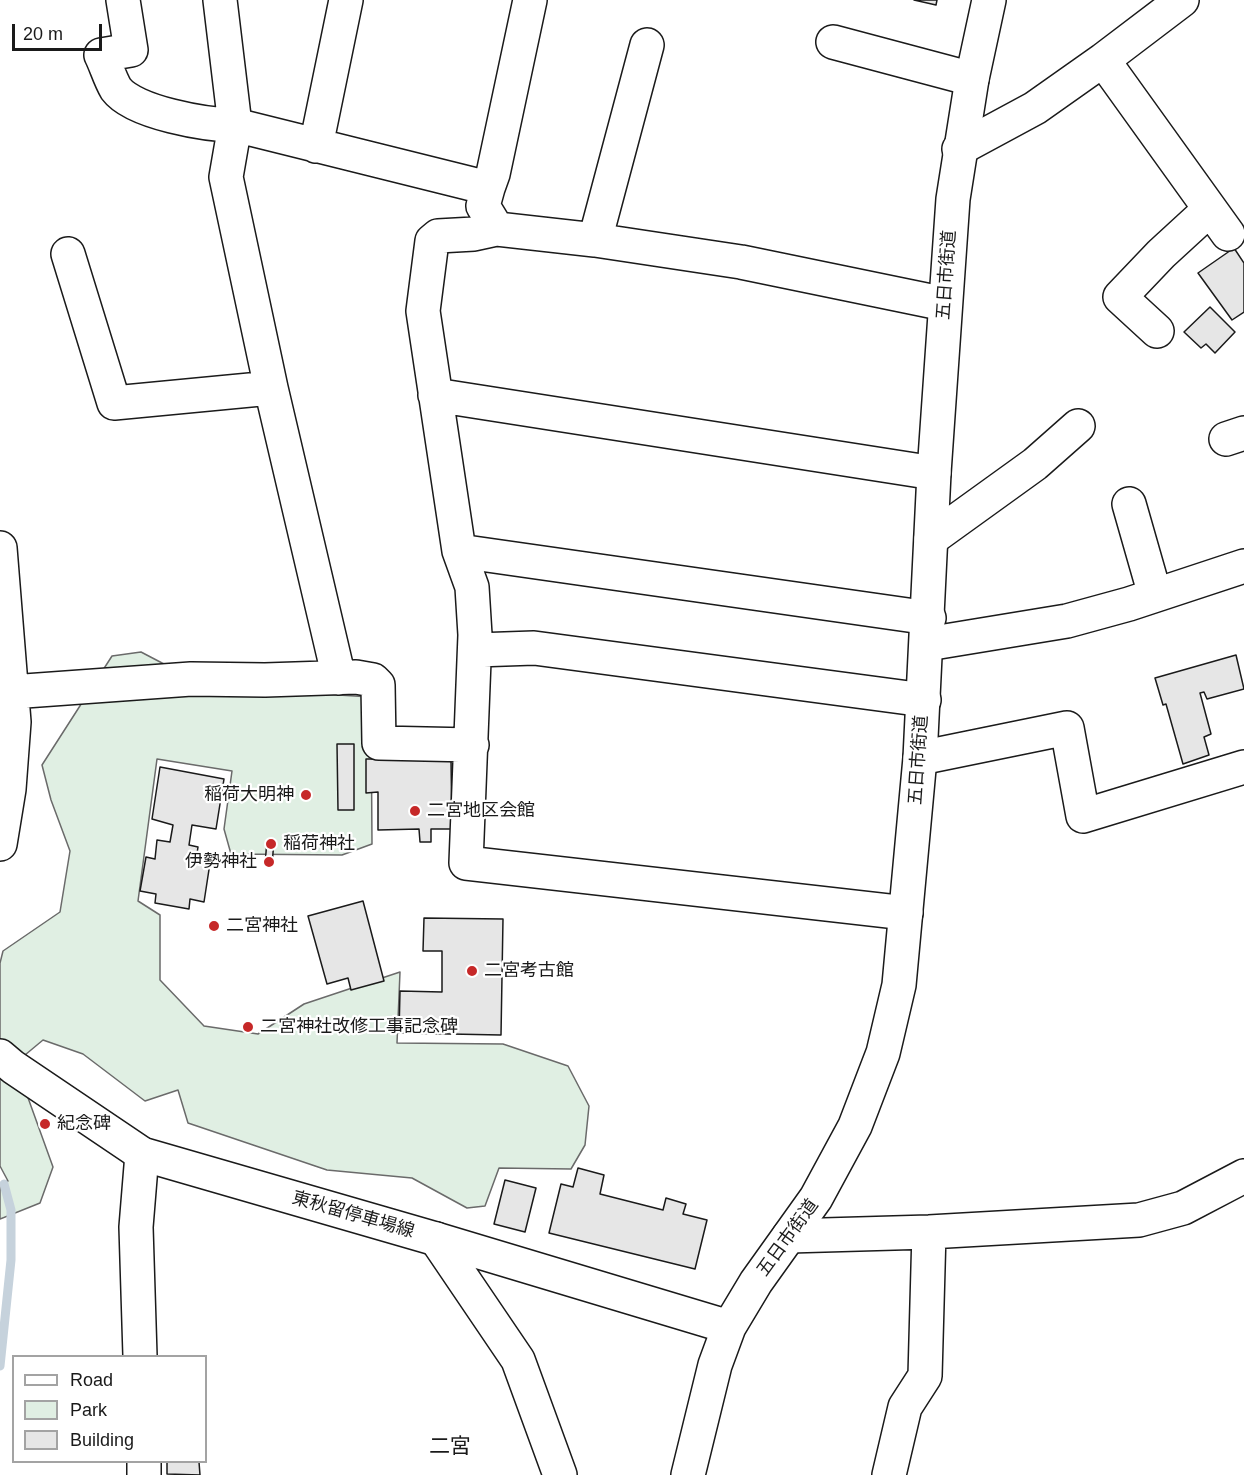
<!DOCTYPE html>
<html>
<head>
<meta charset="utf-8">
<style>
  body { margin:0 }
  #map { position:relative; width:1244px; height:1475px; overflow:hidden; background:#fff; font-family:Arial,sans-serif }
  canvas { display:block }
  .legend { position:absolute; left:12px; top:1355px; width:195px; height:108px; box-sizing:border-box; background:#fff; border:2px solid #a3a3a3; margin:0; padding:8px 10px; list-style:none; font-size:18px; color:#1a1a1a }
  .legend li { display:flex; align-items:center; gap:12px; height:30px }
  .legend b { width:30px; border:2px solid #a3a3a3 }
  .scale { position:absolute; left:12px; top:24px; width:90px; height:27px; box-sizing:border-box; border:3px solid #1a1a1a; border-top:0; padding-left:8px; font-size:18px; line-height:21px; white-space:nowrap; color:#1a1a1a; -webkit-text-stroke:4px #fff; paint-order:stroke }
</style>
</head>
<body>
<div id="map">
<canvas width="1244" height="1475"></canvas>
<ul class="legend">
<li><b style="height:8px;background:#fff"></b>Road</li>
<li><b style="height:16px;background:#e0efe3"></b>Park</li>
<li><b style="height:16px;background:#e6e6e6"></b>Building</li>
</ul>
<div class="scale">20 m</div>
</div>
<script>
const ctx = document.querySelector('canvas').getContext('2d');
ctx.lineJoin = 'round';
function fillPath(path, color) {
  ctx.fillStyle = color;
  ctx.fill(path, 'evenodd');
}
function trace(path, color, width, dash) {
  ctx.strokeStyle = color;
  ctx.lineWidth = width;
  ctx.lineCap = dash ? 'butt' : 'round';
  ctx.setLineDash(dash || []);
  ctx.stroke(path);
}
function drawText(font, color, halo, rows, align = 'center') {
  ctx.font = font + ' Arial,"Noto Sans JP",sans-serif';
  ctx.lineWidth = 4.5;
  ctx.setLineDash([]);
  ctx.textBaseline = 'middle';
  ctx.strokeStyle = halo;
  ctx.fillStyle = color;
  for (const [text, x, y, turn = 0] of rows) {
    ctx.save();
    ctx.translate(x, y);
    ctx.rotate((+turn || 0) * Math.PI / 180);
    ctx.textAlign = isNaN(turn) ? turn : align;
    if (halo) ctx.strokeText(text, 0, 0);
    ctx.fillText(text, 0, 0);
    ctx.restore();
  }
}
const green = new Path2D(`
  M141,652L208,687L371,697L372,844L342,855L231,854L224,829L232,771L157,759L138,901L160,915V980L204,1026L258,1034L304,1004L400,972L397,1043L503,1044L568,1066L589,1106L585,1145L571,1169L499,1168L485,1206L467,1208L412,1178L327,1170L188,1123L178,1090L145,1101L83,1054L43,1040L1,1075L27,1095L53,1167L40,1203L0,1219V1183L8,1181L0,1166V963L3,951L60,912L70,851L51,800L42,765L112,656Z`);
fillPath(green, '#e0efe3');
trace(green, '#6a6a6a', 1.5);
trace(new Path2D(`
  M0,1366L11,1260V1210L4,1184`), '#c6d2dc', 9);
const building = new Path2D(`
  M914,0H937L936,5Z
  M1234,248L1244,263V312L1232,320L1198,273Z
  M1210,307L1235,332L1215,353L1206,344L1201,348L1184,332Z
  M1236,655L1244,689L1207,699L1204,692L1200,693L1211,734L1204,737L1209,755L1183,764L1166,704L1163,705L1155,678Z
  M337,744H354V810H338Z
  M366,759H451L452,829H431V842H420L419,829L378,830V792L366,793Z
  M160,767L224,779L216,829L192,825L189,845L198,847L196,860L210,863L204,902L190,899L189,909L155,903L156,894L140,891L146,857L155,859L157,840L170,842L173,825L152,819Z
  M267,840L274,841L272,865H265Z
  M363,901L384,981L351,990L348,978L327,984L308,916Z
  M424,918L503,919L501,1035L399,1033L400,991L442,992V951H423Z
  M578,1168L604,1175L600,1194L663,1210L666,1198L686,1204L683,1214L707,1220L695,1269L549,1233L561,1184L573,1187Z
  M505,1180L536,1188L525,1232L494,1224Z
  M167,1462H199L200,1475L167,1474Z`);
fillPath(building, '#e6e6e6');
trace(building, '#1a1a1a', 1.5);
const minor = new Path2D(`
  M123,0L131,50L101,55C106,65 110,79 116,89C134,113 207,125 235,125L488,188L483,206L497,229
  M220,0L235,125L226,177L271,388L339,678
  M833,42L972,79
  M1103,60L1228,234
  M316,146L346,0
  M959,149L1035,108L1103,60L1182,0
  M488,188L493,174L530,0
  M595,240L647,45
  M68,254L114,403L271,388
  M1157,331L1120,297L1161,254L1210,209
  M435,395L934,473
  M1226,439L1244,433
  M1129,504L1155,595
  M931,539L1035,464L1078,426
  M0,548L14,722L9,789L0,844
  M459,551L929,618
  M927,644L1067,621L1129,604L1244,566
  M476,650L534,648L924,700
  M11,692L191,679L265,680L356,677L373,680L378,685L379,743L472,745
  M920,758L1067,728L1083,816L1244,767
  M906,913L466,863L475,635L472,587L459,551L423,311L432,241L438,236L474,234L497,229L595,240L741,262L945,304
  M789,1236L929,1232L1139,1220L1183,1208L1244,1176
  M436,1239L518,1360L560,1475
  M140,1356L136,1227L142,1154
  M144,1462V1475
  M889,1475L905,1407L925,1376L929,1232`);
const major = new Path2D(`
  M0,1056L13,1067L142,1154L436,1239L729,1327
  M688,1475L715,1365L729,1327L756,1282L816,1198L855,1126L883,1053L899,985L920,758L934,473L953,199L972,79L989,0`);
trace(minor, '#1a1a1a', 36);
trace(major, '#1a1a1a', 36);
trace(minor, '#fff', 33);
trace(major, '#fff', 33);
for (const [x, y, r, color] of [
  [306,795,6,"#c62828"],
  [415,811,6,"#c62828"],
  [271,844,6,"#c62828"],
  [269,862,6,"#c62828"],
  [214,926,6,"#c62828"],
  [472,971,6,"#c62828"],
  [248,1027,6,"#c62828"],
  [45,1124,6,"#c62828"]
]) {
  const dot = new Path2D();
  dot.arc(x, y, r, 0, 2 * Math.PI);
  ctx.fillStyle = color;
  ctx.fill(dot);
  trace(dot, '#fff', 2);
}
drawText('18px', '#1a1a1a', '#fff', [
  ["五日市街道",947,275,-86],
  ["五日市街道",919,760,-86],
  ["東秋留停車場線",353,1215,16],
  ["五日市街道",788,1238,-54]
]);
drawText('18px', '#1a1a1a', '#fff', [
  ["稲荷大明神",294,795,"right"],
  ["二宮地区会館",427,811],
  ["稲荷神社",283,844],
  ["伊勢神社",257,862,"right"],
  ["二宮神社",226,926],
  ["二宮考古館",484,971],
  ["二宮神社改修工事記念碑",260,1027],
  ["紀念碑",57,1124]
], 'left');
drawText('21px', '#1a1a1a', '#fff', [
  ["二宮",450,1447]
]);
</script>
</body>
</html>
